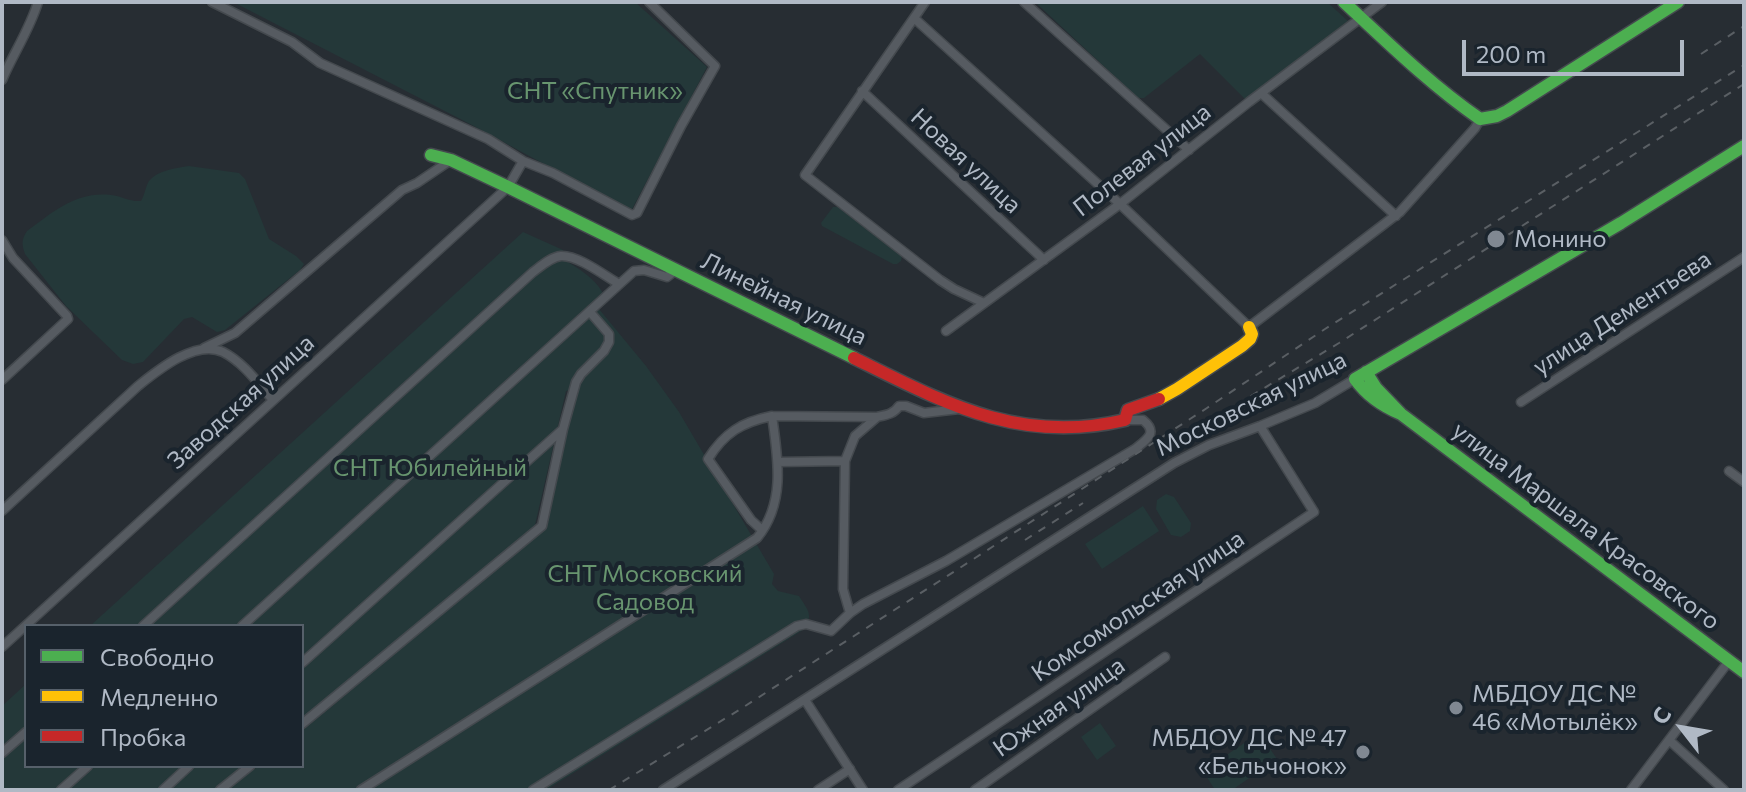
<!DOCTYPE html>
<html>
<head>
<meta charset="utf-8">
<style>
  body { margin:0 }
  #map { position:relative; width:1746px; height:792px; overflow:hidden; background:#272d33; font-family:Commissioner,sans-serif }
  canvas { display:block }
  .frame { position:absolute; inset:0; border:4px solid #b0b9c5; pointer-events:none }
  .legend { position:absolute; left:24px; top:624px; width:280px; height:144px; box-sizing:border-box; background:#1a242d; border:2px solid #56606a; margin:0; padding:10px 14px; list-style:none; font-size:24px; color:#b0b9c5 }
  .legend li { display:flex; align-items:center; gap:16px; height:40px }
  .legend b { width:40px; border:2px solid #56606a }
  .north { position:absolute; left:1642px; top:688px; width:80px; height:80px; -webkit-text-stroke:6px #1a242d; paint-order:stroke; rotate:301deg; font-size:22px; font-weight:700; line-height:32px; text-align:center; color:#b0b9c5 }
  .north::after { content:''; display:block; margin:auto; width:28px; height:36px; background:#b0b9c5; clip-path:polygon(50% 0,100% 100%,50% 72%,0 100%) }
  .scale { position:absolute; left:1462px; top:40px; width:222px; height:36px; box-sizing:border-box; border:4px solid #b0b9c5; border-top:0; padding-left:10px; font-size:24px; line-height:28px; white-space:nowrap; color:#b0b9c5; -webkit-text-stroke:6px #1a242d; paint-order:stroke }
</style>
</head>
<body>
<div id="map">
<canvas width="1746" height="792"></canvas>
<div class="frame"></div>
<ul class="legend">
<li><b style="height:10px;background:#4caf50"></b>Свободно</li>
<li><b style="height:10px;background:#ffc107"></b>Медленно</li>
<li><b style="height:10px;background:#c62828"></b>Пробка</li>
</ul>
<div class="north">С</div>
<div class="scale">200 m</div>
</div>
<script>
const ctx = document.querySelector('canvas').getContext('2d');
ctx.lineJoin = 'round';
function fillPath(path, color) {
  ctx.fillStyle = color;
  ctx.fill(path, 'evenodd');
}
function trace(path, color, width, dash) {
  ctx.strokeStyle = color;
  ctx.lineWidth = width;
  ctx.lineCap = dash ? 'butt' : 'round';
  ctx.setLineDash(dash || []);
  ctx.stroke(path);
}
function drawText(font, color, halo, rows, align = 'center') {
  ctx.font = font + ' Commissioner,sans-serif';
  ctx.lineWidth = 8;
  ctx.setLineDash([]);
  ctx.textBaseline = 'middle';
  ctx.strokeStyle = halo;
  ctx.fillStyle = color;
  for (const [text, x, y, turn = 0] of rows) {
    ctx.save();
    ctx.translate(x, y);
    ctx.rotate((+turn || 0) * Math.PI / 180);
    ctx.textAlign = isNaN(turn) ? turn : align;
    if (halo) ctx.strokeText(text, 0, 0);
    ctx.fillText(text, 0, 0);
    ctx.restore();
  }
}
fillPath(new Path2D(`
  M233,2H635L707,67L631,211L470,124Z
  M1035,2H1327L1348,21L1246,100L1200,54L1144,98H1138Z
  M189,166L239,173L245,179L269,239L296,256L304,264L300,270L225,330L217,332L192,317L184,319L143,362L133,364L122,360L66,306L25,254C22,245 21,240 27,231C53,212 76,191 111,195C121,196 130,202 141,201C145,194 145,188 149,181C158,170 176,168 189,166Z
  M833,207H838L902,256L901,261L897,264H893L822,226L821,223Z
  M523,232L563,250L564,260C580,269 593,277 603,293L594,303L646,366L679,412L774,574L772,584L778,591L799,596C807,609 813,613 806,628L546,790H228L258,766H302V731L542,532L548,522L566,433L578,388L566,391L535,525L525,535L302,719V626H90Z
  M1166,494L1174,497L1191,523L1190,531L1181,537L1171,535L1156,509L1157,500Z
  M1143,506L1159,531L1102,569L1085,544Z
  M26,684V766H245L215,790H2V706Z
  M1100,723L1116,746L1097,760L1081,737Z
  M1259,733L1277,759L1232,790H1215L1203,771Z`), '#243839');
const street = new Path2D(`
  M212,2L292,42L320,63L488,139L523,161L553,173L632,215L637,213L681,126L715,66L649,2
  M925,2L805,175L940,280L954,289L984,303
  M1024,2L1189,150
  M914,18L1120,204L1249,327L1400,212L1475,128L1480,119
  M2,80C13,54 30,29 38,2
  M862,91L1044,260
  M1261,93L1396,216
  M2,240L13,258L67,316L68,319L2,380
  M946,331L1120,204L1249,102L1382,2
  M204,348L235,333L402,190L417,183L451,160
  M1521,402L1744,257
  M778,462L845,461
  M1729,471L1744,482
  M2,511L138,386C158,370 196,339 223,352C243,362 258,383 273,400
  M762,530L751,520L708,459C724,433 742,422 772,416L877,417C886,415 894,414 899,406H906L924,413L959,409
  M850,613L843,589L845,461L855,436L876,418
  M143,626L533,272C541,266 551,257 561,256C578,255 605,276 619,284
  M242,626L634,271L644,270L667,277L676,270
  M2,647L508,187L523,161
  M302,663L562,430
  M805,700L863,790
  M302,724L542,526L563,429L576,382L581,374L604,351L609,342V334L590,312
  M1669,740L1724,790
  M2,753L26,732
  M61,790L88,766
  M163,790L189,766
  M220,790L250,766
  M361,790L757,538C786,503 778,458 772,416
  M533,790L797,626L806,624L831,631L850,613L863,604L946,561L1135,449C1146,440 1159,433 1143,420H1125
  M663,790L1174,463L1209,445L1260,426L1315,403L1355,379
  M818,790L850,769
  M898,790L1314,512L1260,426
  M975,790L1165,657
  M1631,790L1729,661`);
const fast = new Path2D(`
  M1344,2C1388,43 1431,85 1480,119L1497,116L1507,111L1678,2
  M431,155L451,160L508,187L854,358
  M1366,372L1376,388L1401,414L1744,672
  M1401,414C1382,406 1367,396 1355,379L1621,223L1744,146`);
const slow = new Path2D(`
  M1159,399L1177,389L1242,346L1250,339L1252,334L1249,327`);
const jam = new Path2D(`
  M854,358C945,403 1020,445 1125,420L1128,410L1159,399`);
trace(street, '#44494e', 11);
trace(fast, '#44494e', 15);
trace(slow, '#44494e', 15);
trace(jam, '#44494e', 15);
trace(street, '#565b61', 8);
trace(fast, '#4caf50', 12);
trace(slow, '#ffc107', 12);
trace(jam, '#c62828', 12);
trace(new Path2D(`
  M1701,54L1744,26
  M1196,429L1339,343L1744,84
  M1025,540L1083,503
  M609,790L739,710L955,571L1207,408L1325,329L1744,65`), '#5a5f64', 2, [8, 8]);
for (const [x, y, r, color] of [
  [1496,239,10,"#808892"],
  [1456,708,8,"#808892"],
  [1363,752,8,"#808892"]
]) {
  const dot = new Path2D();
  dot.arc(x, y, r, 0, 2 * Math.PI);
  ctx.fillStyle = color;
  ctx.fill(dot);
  trace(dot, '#1a242d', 3);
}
drawText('24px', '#68956f', '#1a242d', [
  ["СНТ «Спутник»",595,91],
  ["СНТ Юбилейный",430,468],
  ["СНТ Московский",645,574],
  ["Садовод",645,602]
]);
drawText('24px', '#b0b9c5', '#1a242d', [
  ["Полевая улица",1142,160,-38],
  ["Новая улица",966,161,43],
  ["Линейная улица",784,299,26],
  ["улица Дементьева",1622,313,-33],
  ["Заводская улица",241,402,-42],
  ["Московская улица",1251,404,-26],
  ["улица Маршала Красовского",1586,526,37],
  ["Комсомольская улица",1138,606,-34],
  ["Южная улица",1059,707,-35]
]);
drawText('24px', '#b0b9c5', '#1a242d', [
  ["Монино",1514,239],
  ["МБДОУ ДC №",1472,694],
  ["46 «Мотылёк»",1472,722],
  ["МБДОУ ДС № 47",1347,738,"right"],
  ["«Бельчонок»",1347,766,"right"]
], 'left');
</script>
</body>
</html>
